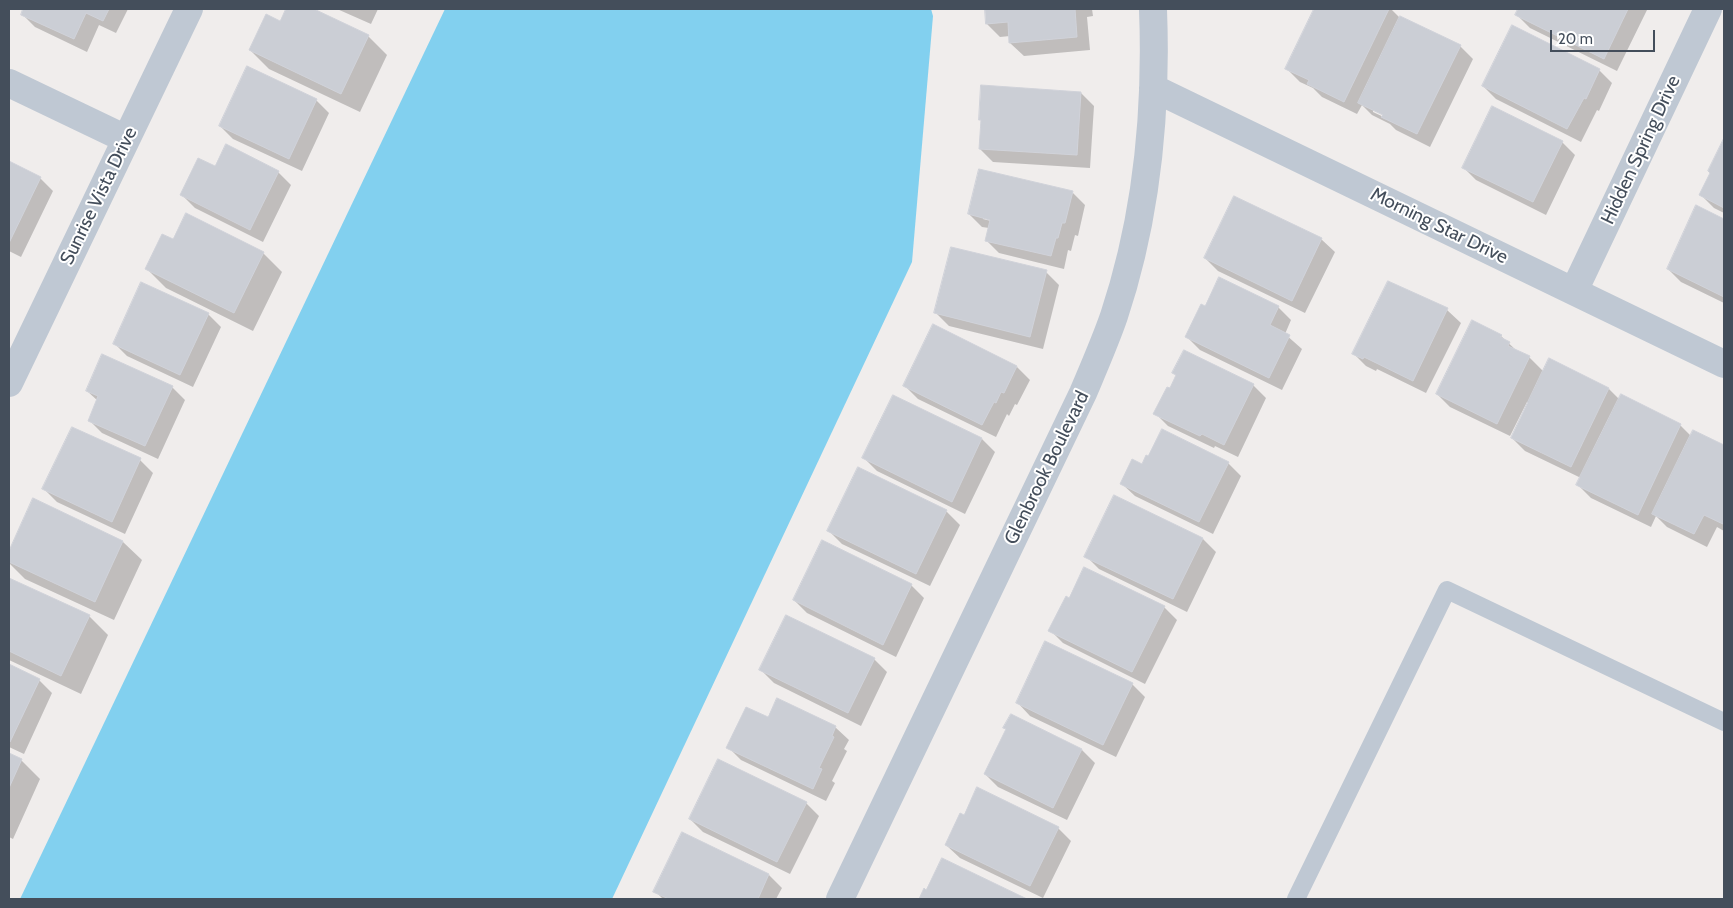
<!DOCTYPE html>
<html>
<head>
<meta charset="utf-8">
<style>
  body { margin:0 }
  #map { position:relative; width:1733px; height:908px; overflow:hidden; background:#f0edec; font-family:Cabin,sans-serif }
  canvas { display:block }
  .frame { position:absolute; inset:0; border:10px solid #444e5b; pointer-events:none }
  .scale { position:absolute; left:1550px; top:30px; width:105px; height:22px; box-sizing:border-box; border:2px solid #444e5b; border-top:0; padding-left:6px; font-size:15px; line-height:18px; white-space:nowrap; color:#444e5b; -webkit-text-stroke:4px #fff; paint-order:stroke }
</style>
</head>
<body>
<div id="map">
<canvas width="1733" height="908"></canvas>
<div class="frame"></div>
<div class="scale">20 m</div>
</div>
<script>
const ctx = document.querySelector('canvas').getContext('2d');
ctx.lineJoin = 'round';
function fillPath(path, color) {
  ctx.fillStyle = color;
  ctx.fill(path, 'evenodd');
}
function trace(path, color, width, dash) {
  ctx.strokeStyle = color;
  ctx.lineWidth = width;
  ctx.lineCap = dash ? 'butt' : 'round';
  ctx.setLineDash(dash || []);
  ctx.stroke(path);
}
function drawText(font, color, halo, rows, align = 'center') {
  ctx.font = font + ' Cabin,sans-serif';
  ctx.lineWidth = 4;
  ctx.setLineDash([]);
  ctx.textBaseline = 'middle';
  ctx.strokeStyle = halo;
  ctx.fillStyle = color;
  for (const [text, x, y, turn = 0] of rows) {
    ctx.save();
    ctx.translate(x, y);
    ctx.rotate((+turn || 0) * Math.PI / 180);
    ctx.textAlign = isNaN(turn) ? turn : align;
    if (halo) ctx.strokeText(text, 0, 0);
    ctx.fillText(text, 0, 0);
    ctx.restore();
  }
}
fillPath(new Path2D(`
  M445,9H931L933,16L912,262L612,899H20Z`), '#82d0ef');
fillPath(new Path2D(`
  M25,9H128L116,33L99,25L87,52L35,27L22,14Z
  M288,9H311L368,36L387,55L360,112L269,69L250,50L281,23Z
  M337,9H378L371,24Z
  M986,9H1092L1093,16L1087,17L1090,50L1024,56L1010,43V36L1000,37L987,24Z
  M1316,9H1391L1400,18L1460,46L1473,59L1430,147L1396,130L1390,124L1372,115L1362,105L1357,114L1322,97L1313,88L1300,82L1287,69ZM1373,109L1389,116L1388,119L1373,112Z
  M1520,9H1645L1647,10L1617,71L1530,28L1517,15Z
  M1599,70L1612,83L1599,111L1597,110L1581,142L1496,99L1483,86Z
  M1081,93L1094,106L1090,168L993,162L980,149L982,122L980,119Z
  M316,100L329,113L302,171L233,139L220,126Z
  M1724,140V213L1714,208L1701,195L1711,173L1709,171Z
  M1562,142L1575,155L1546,215L1476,180L1463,167Z
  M9,162L40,178L53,191L21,257L9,251Z
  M216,168L278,172L291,185L263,242L195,208L182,195Z
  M1072,192L1085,205L1078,236L1075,235L1071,251L1068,250L1064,269L999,253L986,240L989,228L982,227L969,214ZM983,216L995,222L983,219Z
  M1234,197L1321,239L1335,252L1305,313L1218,271L1205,258Z
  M1696,207L1724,221V303L1681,282L1668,269Z
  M173,241L263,253L282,272L253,331L166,288L147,269Z
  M1046,272L1059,285L1043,349L949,326L936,313Z
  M1429,301L1447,310L1461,323L1426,393L1377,369L1376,371L1366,366L1353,353Z
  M1278,307L1291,320L1285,334L1302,349L1282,390L1200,350L1187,337L1205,308Z
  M208,314L221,327L193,387L127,356L114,343Z
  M1472,322L1501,336L1518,352L1529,357L1544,372L1550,360L1609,389L1619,399L1621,396L1681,426L1691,436L1694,431L1724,447V531L1717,527L1707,547L1667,527L1656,516L1651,527L1591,498L1578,485L1581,478L1525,451L1512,438L1529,403L1527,402L1510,436L1450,407L1437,394Z
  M1017,367L1030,380L1017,405L1015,404L1009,416L1007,414L996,437L918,399L905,386Z
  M1174,373L1253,385L1266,398L1238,457L1215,446L1214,448L1168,426L1155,413L1177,376Z
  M172,387L185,400L158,459L102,433L89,420L98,401L87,391Z
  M894,396L982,439L995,452L965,514L877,471L864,458Z
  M140,460L153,473L125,534L57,502L44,489Z
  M1228,463L1241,476L1213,534L1135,496L1121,483L1143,465Z
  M859,469L947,512L960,525L930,586L842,544L829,531Z
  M1115,497L1203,539L1216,552L1187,612L1099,569L1086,556Z
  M34,500L123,542L142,560L114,620L25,579L9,563V554Z
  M9,579L89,616L108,635L81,694L9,660Z
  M911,585L924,598L896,657L807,613L794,600Z
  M1069,600L1164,607L1177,620L1145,684L1063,643L1050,630Z
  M874,659L887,672L861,726L774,683L761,670Z
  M9,666L39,680L52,693L24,754L9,747Z
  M1132,684L1145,697L1116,757L1030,716L1017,702Z
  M1012,715L1082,750L1095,763L1067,820L998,787L985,774L1007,730Z
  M768,719L835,727L849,740L844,749L847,751L832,781L835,783L826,801L741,760L728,747Z
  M9,754L21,760L40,779L13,839L9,837Z
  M806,803L819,816L790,874L703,832L690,819Z
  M964,817L1058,828L1071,841L1043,898L960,858L946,845Z
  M683,834L769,875L782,888L776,899H663L655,891Z
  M942,860L1024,899H920L924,890L927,891Z`), '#0003');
const building = new Path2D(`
  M23,9H109L103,21L86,13L74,39L21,15Z
  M286,9H314L369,35L341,94L249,50L266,14L280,21Z
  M985,9H1075L1077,37L1009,43L1008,22L986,24Z
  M1314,9H1389L1344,102L1307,84L1309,80L1285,69Z
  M1518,9H1628L1604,59L1515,15Z
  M1400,16L1461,45L1417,134L1381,117L1383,115L1358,103Z
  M1512,25L1600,69L1586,99L1584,98L1567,129L1482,86Z
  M247,66L317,99L289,159L219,126Z
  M981,85L1081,92L1077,155L979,149L981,120H979Z
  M1492,106L1563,141L1533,202L1462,168Z
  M1724,138V208L1699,195L1710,173L1708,171Z
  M226,144L279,171L250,230L180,195L198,158L215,166Z
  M9,161L41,177L9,243Z
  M979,169L1073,191L1065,223H1062L1058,238H1056L1051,256L985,241L990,220L968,214Z
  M1234,196L1322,238L1292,301L1204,258Z
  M1696,205L1724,219V297L1667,269Z
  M186,213L264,252L234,313L145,269L162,234L173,239Z
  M951,247L1047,270L1030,337L934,313Z
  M1219,277L1279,306L1270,325L1290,335L1269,378L1185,337L1201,304L1205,306Z
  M1388,281L1448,308L1413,381L1364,357L1363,359L1352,354Z
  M141,282L209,313L180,375L113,344Z
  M1472,320L1502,335L1500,337L1510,342L1508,346L1530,356L1497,424L1436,394Z
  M933,324L1017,366L1004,393L1001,392L996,403L994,402L982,425L903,386Z
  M1184,350L1254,384L1224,445L1202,434L1200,436L1153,414L1167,387L1170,388L1176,375L1172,373Z
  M102,354L173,386L145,446L88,421L98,396L86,391Z
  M1549,358L1609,388L1571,467L1511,438Z
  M1621,394L1681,424L1638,515L1576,485Z
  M893,395L982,438L952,502L862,458Z
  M72,427L141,458L112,522L42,489Z
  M1162,429L1229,462L1199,522L1120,484L1132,459L1142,464L1146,455L1148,456Z
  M1693,430L1724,445V521L1723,524L1704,515L1694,534L1652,514Z
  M858,467L947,510L916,574L827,531Z
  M1114,495L1203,538L1173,599L1084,557Z
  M33,498L123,541L95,602L9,562V551Z
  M822,540L912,584L883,645L793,600Z
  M1084,567L1165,606L1132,672L1048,631L1066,596L1069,598Z
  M9,578L90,615L61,676L9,651Z
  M786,615L875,658L848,713L759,670Z
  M1045,641L1133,683L1103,745L1016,703Z
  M9,664L40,679L10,742L9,741Z
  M777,698L836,726L832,736L834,737L819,768L822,769L813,789L726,748L746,707L768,717Z
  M1011,714L1082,749L1053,808L984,774L1006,729L1003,728Z
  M9,753L22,759L9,788Z
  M718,759L807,802L777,862L689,819Z
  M977,787L1059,827L1030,886L945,845L960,813L964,815Z
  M682,832L769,874L758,899H669L653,892Z
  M942,858L1027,899H919L924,888L926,890Z`);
fillPath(building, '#cbced5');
trace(building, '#d0d2d9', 1);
trace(new Path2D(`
  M1296,899L1447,590L1724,722`), '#bfc8d3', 18);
trace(new Path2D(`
  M9,83L126,139
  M1153,88L1724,364
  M1574,291L1708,9
  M9,383L189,9
  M840,899L1083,393C1094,367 1105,342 1114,316C1147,217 1157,113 1153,9`), '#bfc8d3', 28);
drawText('19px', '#444e5b', '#fff', [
  ["Hidden Spring Drive",1641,150,-65],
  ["Sunrise Vista Drive",99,196,-64],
  ["Morning Star Drive",1439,226,26],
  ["Glenbrook Boulevard",1047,468,-64]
]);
</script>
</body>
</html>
